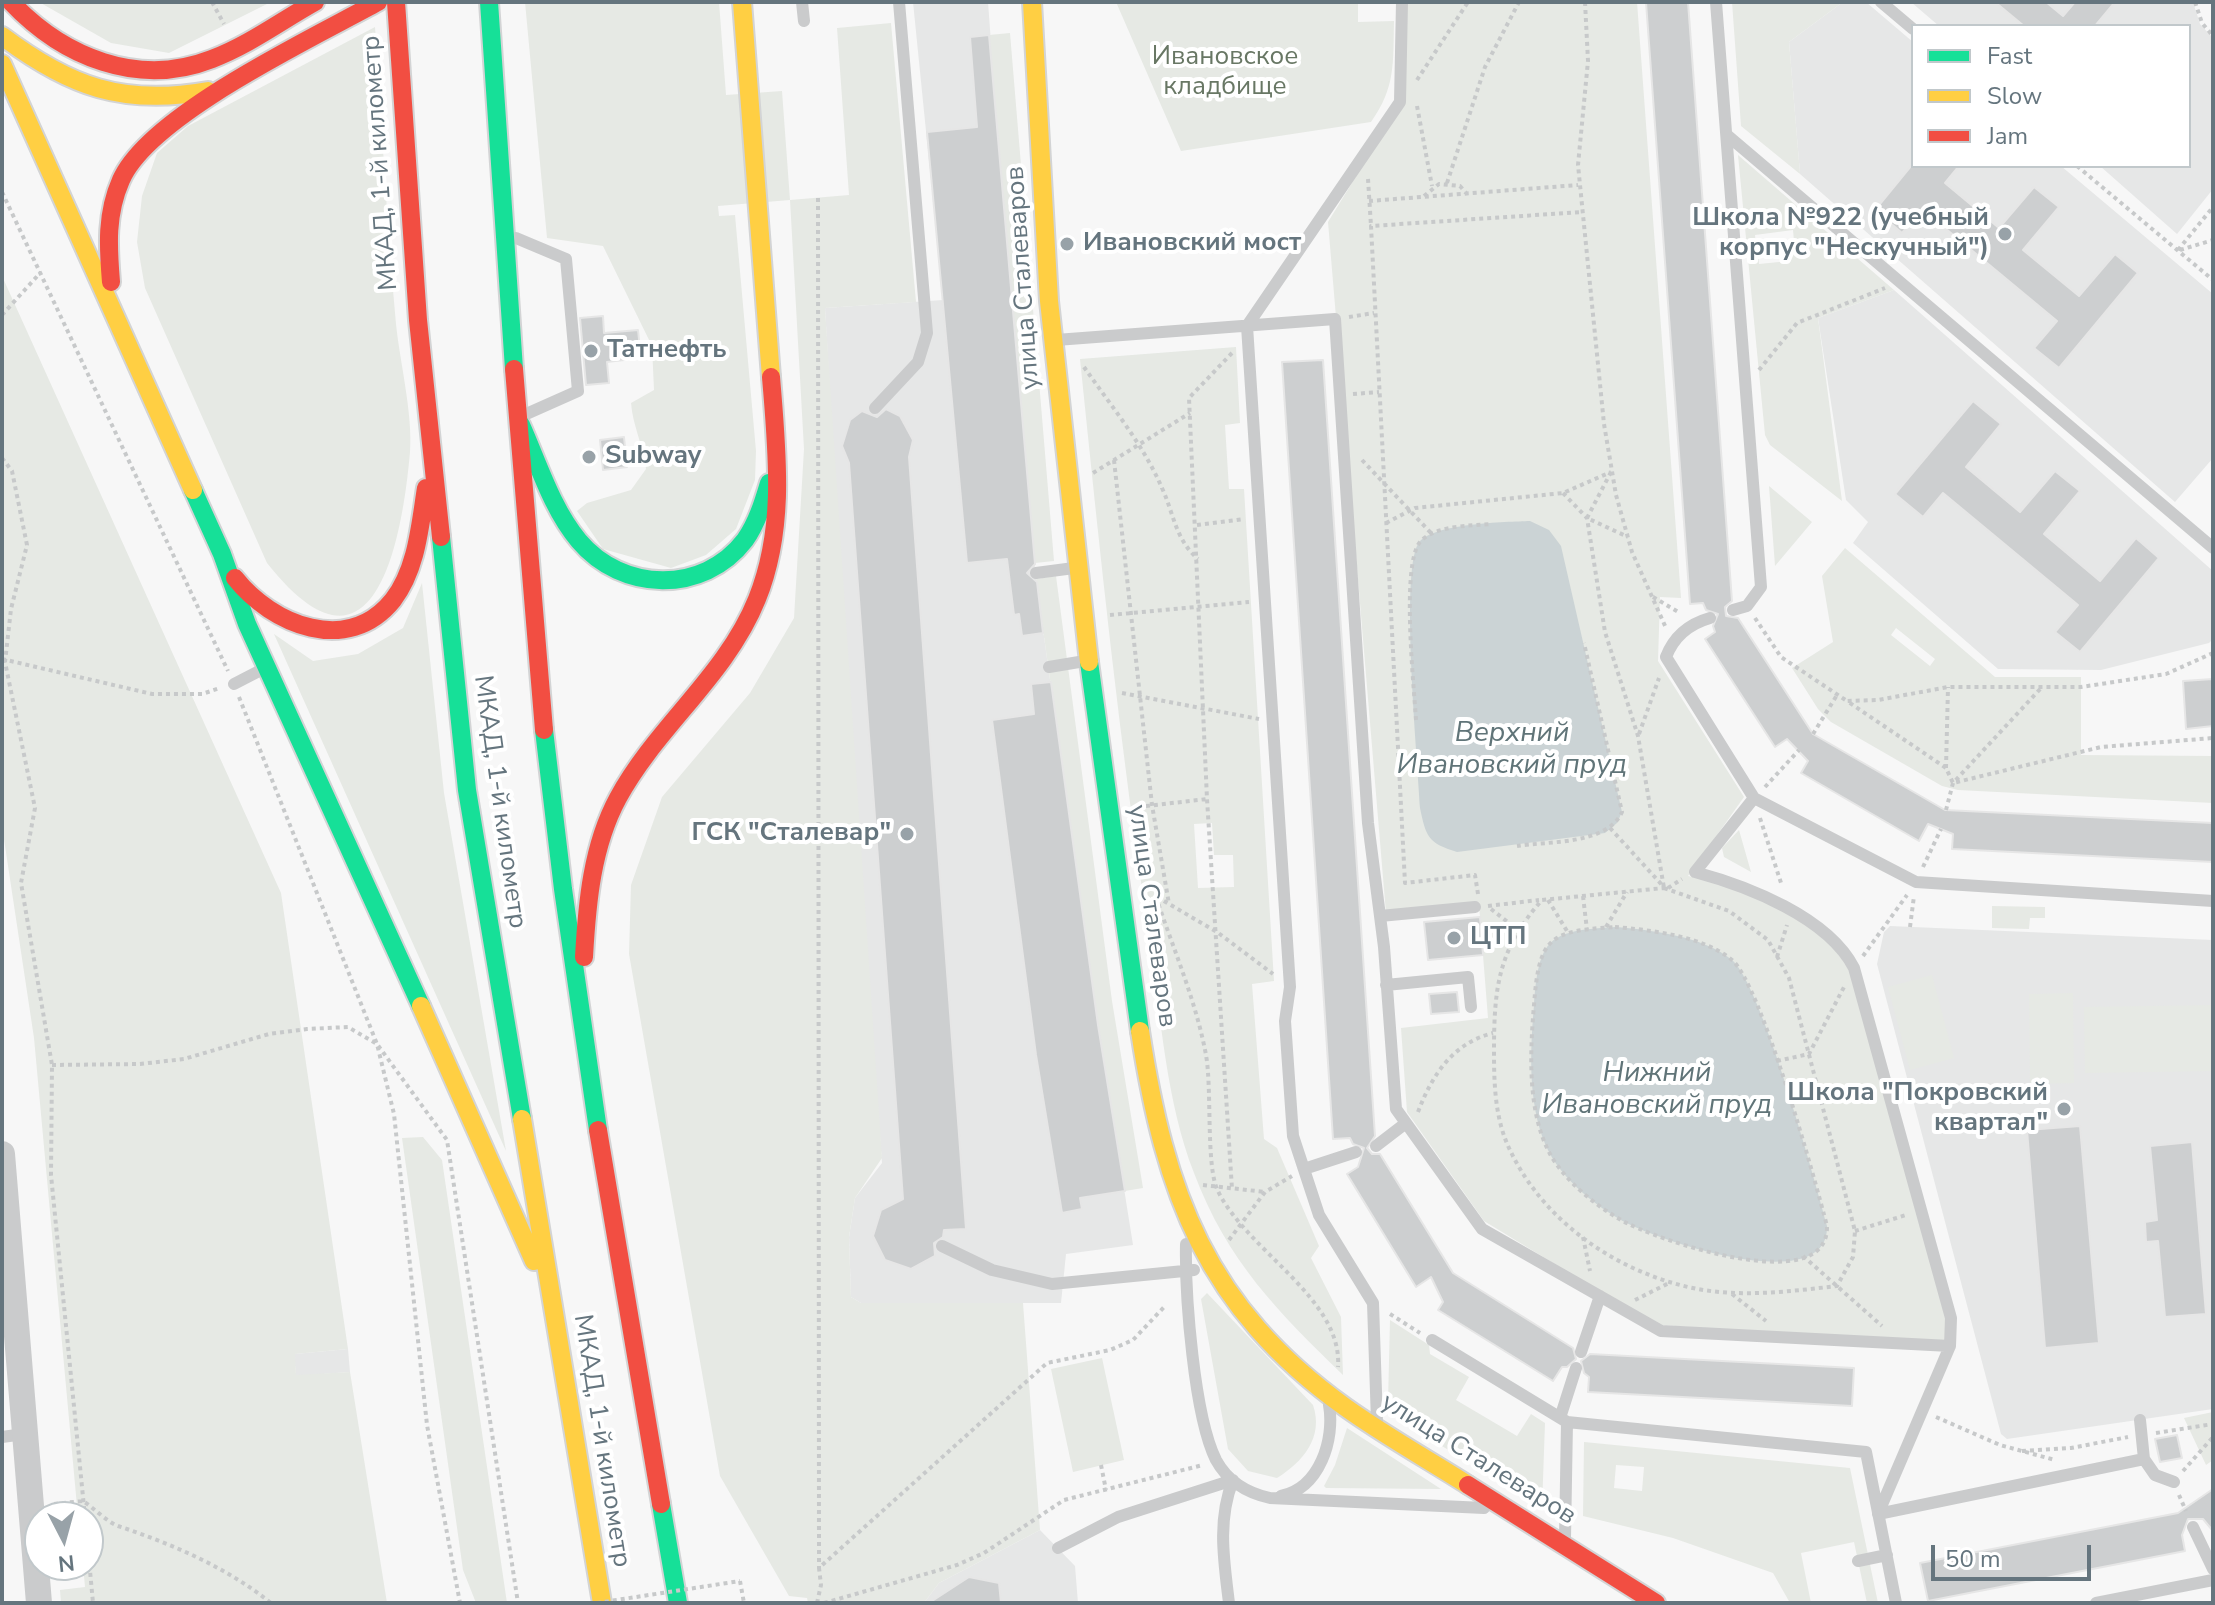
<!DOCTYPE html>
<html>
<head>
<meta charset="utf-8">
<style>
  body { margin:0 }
  #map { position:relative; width:2215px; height:1605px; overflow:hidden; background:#f7f7f7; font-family:"Nunito Sans",sans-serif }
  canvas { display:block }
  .frame { position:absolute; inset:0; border:4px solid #65757e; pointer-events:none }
  .legend { position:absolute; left:1911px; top:24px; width:280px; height:144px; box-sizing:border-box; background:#fff; border:2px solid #c1c8cb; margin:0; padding:10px 14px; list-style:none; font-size:24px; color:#65757e }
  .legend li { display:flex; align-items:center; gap:16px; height:40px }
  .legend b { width:40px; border:2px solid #c1c8cb }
  .north { position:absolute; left:24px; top:1501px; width:80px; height:80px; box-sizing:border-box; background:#fff; border:2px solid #c1c8cb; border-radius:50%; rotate:174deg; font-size:22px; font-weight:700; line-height:32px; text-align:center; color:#65757e }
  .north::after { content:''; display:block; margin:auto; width:28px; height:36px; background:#98a2a8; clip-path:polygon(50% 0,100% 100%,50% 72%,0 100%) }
  .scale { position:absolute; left:1931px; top:1545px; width:160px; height:36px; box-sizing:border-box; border:4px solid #65757e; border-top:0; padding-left:10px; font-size:24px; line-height:28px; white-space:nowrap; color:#65757e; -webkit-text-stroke:6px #fff; paint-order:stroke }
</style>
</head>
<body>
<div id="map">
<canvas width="2215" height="1605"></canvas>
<div class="frame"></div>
<ul class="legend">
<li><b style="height:10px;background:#16e098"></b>Fast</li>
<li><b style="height:10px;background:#ffcf43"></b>Slow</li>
<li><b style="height:10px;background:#f24e42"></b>Jam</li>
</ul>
<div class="north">N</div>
<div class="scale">50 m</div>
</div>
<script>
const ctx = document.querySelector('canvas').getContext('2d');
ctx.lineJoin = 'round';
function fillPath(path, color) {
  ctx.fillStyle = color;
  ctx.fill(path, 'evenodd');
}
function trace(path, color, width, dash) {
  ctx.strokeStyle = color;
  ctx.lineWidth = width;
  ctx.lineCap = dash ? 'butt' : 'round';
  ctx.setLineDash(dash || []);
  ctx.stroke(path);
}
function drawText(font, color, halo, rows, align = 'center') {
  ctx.font = font + ' "Nunito Sans",sans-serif';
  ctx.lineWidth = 8;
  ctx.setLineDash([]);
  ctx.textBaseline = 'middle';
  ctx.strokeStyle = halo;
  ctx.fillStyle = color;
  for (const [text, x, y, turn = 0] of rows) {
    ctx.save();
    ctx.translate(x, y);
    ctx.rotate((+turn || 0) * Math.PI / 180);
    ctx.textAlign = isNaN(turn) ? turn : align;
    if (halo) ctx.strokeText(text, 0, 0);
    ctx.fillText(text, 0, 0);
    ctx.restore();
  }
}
fillPath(new Path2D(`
  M913,2H988L1012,328L1036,579L1098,1025L1133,1245L1066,1254L1061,1303H861L851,1297L849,1237L855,1198L882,1163L852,770L825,308L943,300Z
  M1843,2H1866L1913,42V166H2061L2213,294V458L2175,502L1800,174L1789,42Z
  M1911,2H2193L2200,24L2213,38V189L2177,234L2100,166H2189V26H1939Z
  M1894,290L2213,571V639L2209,643L2101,670L1998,669L1853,543L1868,522L1846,500L1818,318Z
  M1890,926L2213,940V1409L2007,1439L2001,1434L1877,964L1884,932Z
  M348,1349L350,1372L296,1376L294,1354Z
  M1040,1530L1075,1566L1078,1603H924L939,1583Z`), '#e6e7e7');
fillPath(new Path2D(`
  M39,2H271L169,53L111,43Z
  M525,2H719L726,95L782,91L790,200L849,195L837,28L891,23L916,302L825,308L882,1158L855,1198L849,1237L851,1297L861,1303H1023L1040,1530L939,1583L924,1603H808L807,1598L789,1596L720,1476L629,954L631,885L662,797L750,693L794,618L804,449L790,200L718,206L719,216L735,215L756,451L755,480L736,529L706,555L671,568L603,549L577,511L587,503L631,490L646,469C643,444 633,427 631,403L654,390L652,346L603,246L547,238Z
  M1116,2H1358V22L1394,21C1393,62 1396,87 1371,122L1181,151Z
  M1404,2H1637L1681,598L1660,597L1658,661L1744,797L1688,876C1746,890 1823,918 1851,974L1946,1316V1344L1661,1325L1586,1283L1484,1221L1407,1112L1401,1028L1488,1018L1479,905L1386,913L1328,222L1401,103Z
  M1732,2H1843L1789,42L1800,174L1741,126Z
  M375,27C382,126 387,226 396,324C400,363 413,414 410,452C402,544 373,697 267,563L145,288L137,242L142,196L157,153L188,126Z
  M1010,33L1054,561L1035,563L989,35Z
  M1738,155L1894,290L1818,318L1842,501L1770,445L1765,435ZM1793,230L1794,241L1756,245L1755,235ZM1787,246L1789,261L1759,264L1758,249Z
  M2,276L281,893L348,1349L295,1354L296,1375L350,1372L387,1603H61L60,1590L85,1587L83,1565H88V1517H78L34,1038L2,826Z
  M1236,347L1240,423L1225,425L1229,489H1244L1274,981L1252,984L1264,1139L1277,1148L1319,1246L1311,1258L1341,1317L1343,1375C1278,1312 1227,1261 1194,1173C1166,1101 1161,1018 1150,942C1120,748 1100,554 1080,359ZM1212,823L1214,855H1233L1234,887L1198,888L1194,824Z
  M1769,486L1812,522L1775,566Z
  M1845,548L1995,677H2081V755L2213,756V803L1958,790L1942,786L1831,722L1818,709L1792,668L1833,642L1822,576ZM1896,628L1935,659L1930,666L1891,635Z
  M1056,576L1112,1001L1143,1188L1125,1191L1098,1025L1036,579Z
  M422,583L444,793L506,1151L274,634L313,661L358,654L403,628Z
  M1739,830L1751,872L1724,857L1722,848Z
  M1992,906L2045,907V918H2030L2029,929L1992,928Z
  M1932,975L1954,1058L1910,1070L1888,987Z
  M2073,993L2074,1083L2030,1084L2029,994Z
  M2213,1005V1071L2085,1073L2084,1007Z
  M423,1137L442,1160L507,1603H476L463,1570L402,1138Z
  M1207,1293L1313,1405C1324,1437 1303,1462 1277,1478L1248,1471L1228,1449L1201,1299Z
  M1390,1320L1429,1345L1430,1354L1469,1377L1456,1400L1517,1436L1531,1414L1545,1423L1542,1508L1392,1415L1388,1402Z
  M1102,1358L1124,1460L1073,1472L1051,1369Z
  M2213,1412V1460L2206,1465L2184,1418Z
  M1347,1428L1441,1489L1326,1488L1324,1486L1335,1465Z
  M1584,1442L1850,1468L1878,1603H1867L1854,1542L1801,1553L1811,1603H1790L1773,1573L1673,1538L1583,1516ZM1616,1465L1644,1467L1642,1491L1614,1488Z`), '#e6e9e4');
fillPath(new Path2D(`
  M1530,521L1549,530L1561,546L1622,812L1617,823L1605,833L1457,852C1428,843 1426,837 1420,808C1418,762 1400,575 1418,544C1430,523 1507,522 1530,521Z
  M1615,927C1651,930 1703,936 1732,960C1761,984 1815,1180 1827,1226C1829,1300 1653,1239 1621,1220C1595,1205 1565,1181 1550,1154C1527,1111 1530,1052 1534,1005C1539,937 1549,931 1615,927Z`), '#cbd3d5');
const building = new Path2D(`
  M1646,2H1688L1732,601L1725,607L1726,616L1738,618L1813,734L1945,810L2213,823V862L1952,849L1953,834L1928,824L1919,841L1801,773L1808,761L1787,739L1775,747L1705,639L1715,632L1713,626L1718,614L1706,610L1703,603L1690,604Z
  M1995,2H2046L2063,16L2075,2H2115L2095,26H2024Z
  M989,35L1035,564L1027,573L1037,582L1043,633L1022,636L1019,614L1014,615L1007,559L967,563L927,132L977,127L970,37Z
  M1911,166H1959L1945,183L1999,228L2034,187L2059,207L2023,250L2079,296L2115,254L2138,273L2059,368L2034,348L2057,321L1922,209L1902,233L1875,210Z
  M603,316L604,333L638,330L641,358L607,362L609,383L586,385L580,318Z
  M1323,360L1375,1136L1367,1148L1372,1154H1380L1453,1273L1573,1348L1576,1359L1567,1367H1562L1553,1381L1438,1310L1443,1302L1431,1277L1416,1287L1347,1174L1358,1167L1364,1148L1353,1144L1350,1138L1333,1139L1282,362Z
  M1973,401L2001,424L1966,467L2020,512L2055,471L2080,491L2044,534L2100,581L2136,538L2159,558L2080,652L2055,632L2078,605L1943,493L1923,517L1895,494Z
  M886,409L900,416L913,440L909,457L966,1229L944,1230L943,1237L934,1243L935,1256L911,1269L885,1260L873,1236L881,1210L903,1199L849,463L842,446L850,420L862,411L877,417Z
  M624,437L627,467L603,470L600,440Z
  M2213,679V726L2186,729L2183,681Z
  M1051,682L1098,1025L1125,1191L1080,1198L1082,1209L1062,1213L1036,1055L992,720L1034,714L1031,684Z
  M1480,917L1483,955L1428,960L1424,922Z
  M1457,992L1459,1012L1431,1014L1429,994Z
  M2080,1126L2099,1343L2045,1348L2027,1130Z
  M2192,1142L2206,1314L2165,1317L2158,1241L2146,1242L2145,1222L2157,1220L2150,1146Z
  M1590,1354L1854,1368L1852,1406L1588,1392L1589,1377L1584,1373L1581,1361Z
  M2177,1435L2182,1458L2160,1462L2155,1439Z
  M2213,1489V1531L2203,1519H2188L2182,1535L2185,1551L1928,1601L1920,1563L2178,1513Z
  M969,1577L999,1583L1001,1603H929Z`);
fillPath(building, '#cdcfd0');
trace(building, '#e6e6e6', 2);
const fast = new Path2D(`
  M489,2L514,369
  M521,425C538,463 552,509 579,541C622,592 703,595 745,540C757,523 763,503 769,483
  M193,490L222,554L247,624L421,1006
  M441,537L467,790L522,1119
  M1089,662L1140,1031
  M544,730L563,889L598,1130
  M661,1504L678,1603`);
const slow = new Path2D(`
  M742,2L771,377
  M1032,2L1049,301L1089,662
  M2,36C70,87 123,106 208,91
  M2,64L193,490
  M421,1006L534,1261
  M1140,1031C1165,1194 1206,1307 1345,1407C1384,1435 1427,1459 1468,1485
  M522,1119L602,1603`);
const jam = new Path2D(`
  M11,2C63,57 138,88 212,59C249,45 281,21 315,2
  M396,2L418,320L441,537
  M111,282C108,246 106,214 121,180C149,115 313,38 378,2
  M514,369L544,730
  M235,578C272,625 348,656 393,600C417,569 420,525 426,488
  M584,957C587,903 592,846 618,798C657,726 726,676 757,599C786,527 777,452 771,377
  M598,1130L661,1504
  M1468,1485L1656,1603`);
trace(fast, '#d3d4d5', 22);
trace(slow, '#d3d4d5', 22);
trace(jam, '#d3d4d5', 22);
trace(new Path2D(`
  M212,2L224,24
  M1585,2L1588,61L1578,165L1604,424L1616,495L1632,552L1666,628
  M2195,2L2202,23L2213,36
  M1417,80L1468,2
  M1417,106L1432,186
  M2077,166L2213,280
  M1368,179L1371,226
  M1447,183L1485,67L1519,2
  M2,192L228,671
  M1424,196L1439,184L1460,186L1466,193
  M818,198L819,1568
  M1369,201L1578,185
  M2178,250L2213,207
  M2180,250L2213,240
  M2,315L41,272
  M1349,317L1374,313
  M1232,353L1189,398L1207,799L1232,1189
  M1084,367C1111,406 1143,444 1162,488C1174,514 1175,539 1198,559
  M1759,370L1797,323L1885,288
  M1353,394L1379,392
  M2,458L12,471L27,545L11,609L5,662L35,808L21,883L52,1065L51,1175L85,1517
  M1114,460L1152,805L1169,904
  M1362,460L1431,533
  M1611,472L1587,518L1628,537
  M1093,473L1190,413
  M1563,493L1587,518L1605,632L1638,736L1664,888
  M1386,523L1415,508L1563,493L1611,472
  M1197,525L1244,519
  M1653,597L1680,613
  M1110,615L1249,602
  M1755,618L1781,657L1847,701
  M2213,653L2166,674L2081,687H1948L1878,700L1847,701L1946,768L1953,783L2101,747L2213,738
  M2,659L152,694H202L220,688
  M1122,693L1259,719
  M239,697L377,1044L394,1114L427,1425L460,1603
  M1416,720C1414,686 1401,565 1420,542C1435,525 1470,526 1490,524
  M1639,734L1659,678
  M1813,734L1837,695
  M1946,768L1948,687
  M1765,787L1799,750
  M1138,807L1207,799
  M1946,810L1953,783L2042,687
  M1760,818L1782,886
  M1610,828L1663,886
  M1517,846C1549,841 1607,845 1622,812L1584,643
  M1923,867L1941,829
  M1664,888L1729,911L1768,940L1789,978L1855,1231L1853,1257L1837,1286C1793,1291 1748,1297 1703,1290C1622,1276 1544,1224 1509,1148C1495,1118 1494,1084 1494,1052C1494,987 1498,950 1542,900Z
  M1668,888L1682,879
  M1478,894L1475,875L1405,883L1371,226L1582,212
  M1583,896L1587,930
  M1156,897C1173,948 1196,1001 1206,1055C1212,1088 1206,1163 1217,1189C1245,1250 1343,1298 1338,1367
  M1157,897L1217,932L1273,974
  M1548,900L1567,931
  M1488,906L1539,900
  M1491,909L1518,930
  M1606,927L1627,892
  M1615,927C1651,930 1703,936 1732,960C1761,984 1815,1180 1827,1226C1829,1300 1653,1239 1621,1220C1595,1205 1565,1181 1550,1154C1527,1111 1530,1052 1534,1005C1539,937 1549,931 1615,927Z
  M1910,927L1914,896
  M1863,956L1907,895
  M1777,957L1787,925
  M1777,1061L1809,1054L1844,987
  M52,1065L140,1064L184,1059L269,1034L307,1029L348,1027L377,1044L447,1140L518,1603
  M1418,1112C1432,1075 1453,1043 1493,1033
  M1203,1185L1265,1192
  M1855,1231L1906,1215
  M1583,1237L1590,1271
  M1229,1240L1265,1192L1292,1176
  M1803,1256L1882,1326
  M1732,1294L1766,1321
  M1635,1300L1671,1282
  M1390,1314L1420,1333
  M1936,1417L2000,1445L2055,1460
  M2156,1433L2213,1424
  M2022,1451L2071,1448L2128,1437
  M1101,1465L1106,1490
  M2183,1471L2213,1437
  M2179,1495L2186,1511
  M54,1504L83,1501C94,1508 107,1522 118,1526C172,1544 226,1567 271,1603
  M88,1549L93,1603
  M740,1581L744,1603
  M817,1603L821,1585L819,1568L1047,1363L1110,1350L1133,1340L1166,1305
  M824,1603L957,1565L984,1553L1064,1500L1203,1465`), '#c7c9ca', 4, [4, 4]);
trace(new Path2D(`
  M802,2L804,21
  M1716,2L1761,587L1747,606L1733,610
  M1881,2L1913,29
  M1727,135L2213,548
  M516,238L566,259L578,391L524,415
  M1056,340L1335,319L1368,823L1384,947L1396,1109L1482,1229L1661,1331L1950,1346
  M875,408L918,362L927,333L899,2
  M1036,573L1074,568
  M1710,618C1689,624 1674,636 1666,657L1754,798L1916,882L2213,901
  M1049,667L1085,661
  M234,684L263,669
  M1754,798L1695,872C1747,886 1828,917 1854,968L1951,1318L1950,1346L1878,1514L2144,1459L2155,1475L2174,1482
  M1380,916L1475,907
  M1386,985L1468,977L1471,1007
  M1376,1146L1406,1123
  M1304,1169L1356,1152
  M1186,1244C1185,1295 1194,1416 1216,1460C1228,1482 1247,1493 1270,1498L1484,1508
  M942,1246L992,1270L1052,1284L1194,1270
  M1432,1340L1567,1422L1866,1452L1896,1603
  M1581,1352L1600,1296
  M1560,1418L1576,1368
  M2140,1420L2144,1459
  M1377,1422L1373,1303L1319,1215L1293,1136L1285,1021L1290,987L1247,326L1400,102L1402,2
  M2,1437L24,1434
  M1281,1496C1320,1488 1335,1439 1329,1405
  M2193,1527L2213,1569
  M1565,1538L1567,1422
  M1058,1548L1118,1517L1233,1480
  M1858,1561L1887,1555
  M1229,1603C1224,1561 1217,1521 1233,1480
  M2096,1603L2213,1580`), '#cacbcc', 12);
trace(new Path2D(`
  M2,1154L39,1603`), '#cacbcc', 26);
trace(fast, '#16e098', 18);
trace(slow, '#ffcf43', 18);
trace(jam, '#f24e42', 18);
trace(new Path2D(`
  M597,1603L740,1581`), '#c7c9ca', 4, [4, 4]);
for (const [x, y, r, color] of [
  [2005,234,8,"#98a2a8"],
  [1067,244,8,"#98a2a8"],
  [591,351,8,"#98a2a8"],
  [589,457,8,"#98a2a8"],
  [907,834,8,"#98a2a8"],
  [1454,938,8,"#98a2a8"],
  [2064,1109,8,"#98a2a8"]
]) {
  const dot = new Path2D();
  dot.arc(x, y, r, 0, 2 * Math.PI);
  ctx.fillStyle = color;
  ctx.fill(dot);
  trace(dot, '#fff', 3);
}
drawText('26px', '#687764', '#fff', [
  ["Ивановское",1225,58],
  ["кладбище",1225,88]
]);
drawText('26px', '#65757e', '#fff', [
  ["МКАД, 1-й километр",381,163,-94],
  ["улица Сталеваров",1024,278,-94],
  ["МКАД, 1-й километр",499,802,82],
  ["улица Сталеваров",1151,916,82],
  ["МКАД, 1-й километр",601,1441,81],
  ["улица Сталеваров",1478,1460,32]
]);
drawText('bold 26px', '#65757e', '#fff', [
  ["Школа №922 (учебный",1989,219,"right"],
  ["корпус \"Нескучный\")",1989,249,"right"],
  ["Ивановский мост",1083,244],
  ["Татнефть",607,351],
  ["Subway",605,457],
  ["ГСК \"Сталевар\"",891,834,"right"],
  ["ЦТП",1470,938],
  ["Школа \"Покровский",2048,1094,"right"],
  ["квартал\"",2048,1124,"right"]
], 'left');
drawText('italic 28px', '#607478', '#fff', [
  ["Верхний",1512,734],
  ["Ивановский пруд",1512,766],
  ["Нижний",1657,1074],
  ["Ивановский пруд",1657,1106]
]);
</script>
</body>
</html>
